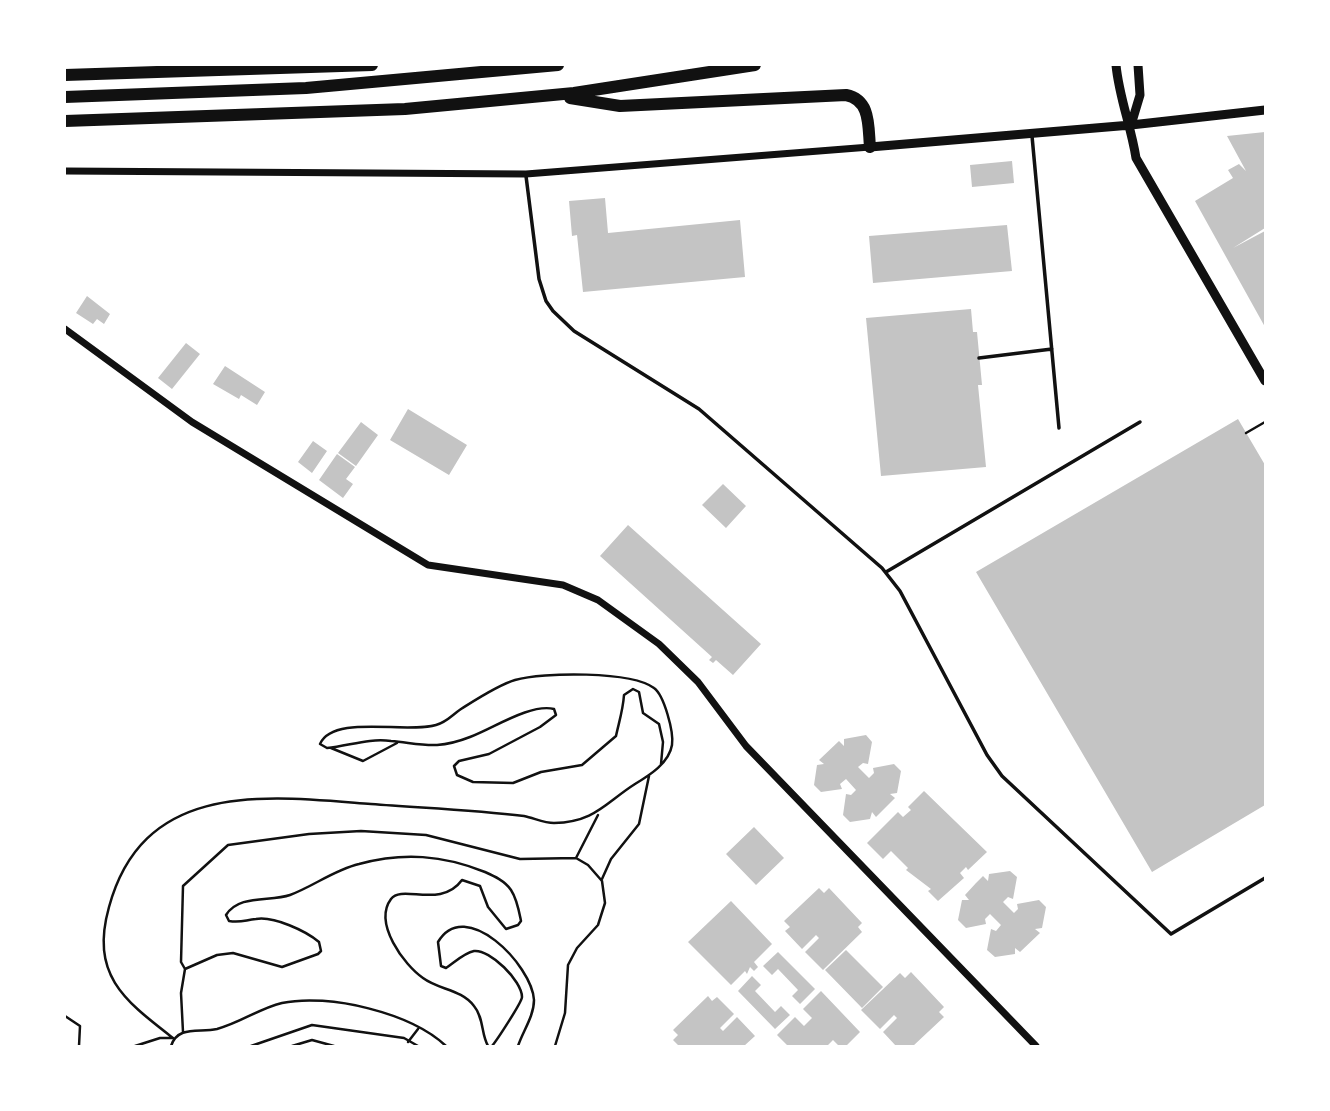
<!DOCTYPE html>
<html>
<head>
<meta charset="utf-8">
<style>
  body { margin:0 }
  #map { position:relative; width:1330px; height:1111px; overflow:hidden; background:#fff; font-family:"Roboto Serif",serif }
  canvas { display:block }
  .frame { position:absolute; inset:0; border:66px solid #fff; pointer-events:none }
</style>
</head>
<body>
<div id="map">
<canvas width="1330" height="1111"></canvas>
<div class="frame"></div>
</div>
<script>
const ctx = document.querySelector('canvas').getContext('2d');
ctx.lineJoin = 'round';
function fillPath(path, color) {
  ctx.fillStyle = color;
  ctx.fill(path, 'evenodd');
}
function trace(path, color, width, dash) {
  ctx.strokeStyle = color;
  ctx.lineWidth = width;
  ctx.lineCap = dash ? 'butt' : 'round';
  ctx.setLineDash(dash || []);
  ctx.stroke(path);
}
fillPath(new Path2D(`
  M1265,132V228L1233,248L1265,231V327L1195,201L1233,178L1228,170L1239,164L1246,171L1227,136Z
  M1012,161L1014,183L972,187L970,165Z
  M605,198L608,233L740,220L745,277L583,292L577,235L572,236L569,201Z
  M1007,225L1012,271L873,283L869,236Z
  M87,296L110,314L104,324L97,319L93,324L76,313Z
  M971,309L973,332H977L982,385H978L986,467L881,476L866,318Z
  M186,343L200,354L172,389L158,378Z
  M225,366L265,392L257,405L241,395L239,399L213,384Z
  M408,409L467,445L449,475L390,440Z
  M1238,419L1265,465V805L1152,872L976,572Z
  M361,422L378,435L356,466L338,453Z
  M313,441L327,451L312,473L298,462Z
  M337,454L355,467L346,479L353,484L343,498L319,480Z
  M723,484L746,506L726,528L702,505Z
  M628,525L761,644L733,675L716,660L713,663L709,660L712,657L600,556Z
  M866,735L872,742L868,764L863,763L858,767L869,778L874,773L873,768L894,764L901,771L897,793L890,794L895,798L876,817L872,812L870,819L850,822L843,815L846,794L851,795L856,790L846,779L840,784L842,789L821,792L814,785L817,765L824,764L819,760L839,741L844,746V739Z
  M924,791L987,852L968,870L966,867L960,873L964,878L938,901L928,891L931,889L906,870L908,868L891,851L883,859L867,843L898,812L903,817L911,810L908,807Z
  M754,827L784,858L756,885L726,854Z
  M1010,871L1017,877L1013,899L1008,897L1003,902L1014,913L1018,909L1017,904L1039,900L1046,907L1042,928L1035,929L1040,933L1020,952L1015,948V954L995,957L987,950L991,929L996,931L1001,925L990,914L985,919L986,924L966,928L958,920L962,900H969L965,895L976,883L983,876L988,881L989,874Z
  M819,888L824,893L829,888L862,923L858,927L862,932L823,970L805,952L819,938L816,935L802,949L785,931L790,927L784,921Z
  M731,901L772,944L754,962L758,967L754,971L750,967L747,974L745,971L731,985L688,942Z
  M846,950L883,987L862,1008L825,970Z
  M778,952L815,989L800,1004L792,996L798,990L778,969L772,975L763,966Z
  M911,972L944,1007L939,1012L944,1017L913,1046H896L883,1032L897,1018L894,1015L880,1029L861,1010L900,973L905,978Z
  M752,976L761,985L755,991L775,1012L781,1006L790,1015L775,1029L738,991Z
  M821,991L860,1032L846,1046H839L833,1040L827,1046H788L777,1035L795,1017L804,1026L812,1018L803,1009Z
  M708,996L712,1001L717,997L734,1014L720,1028L723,1031L737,1017L755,1036L744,1046H679L673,1040L678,1035L673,1030Z`), '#c4c4c4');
trace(new Path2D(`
  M1246,433L1265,422
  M331,748L363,761L397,743
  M576,858L598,815
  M602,879L611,859L639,824L649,776
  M65,1016L80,1026L79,1046
  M183,1032L181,993L185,969
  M173,1038C124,1000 90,975 109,907C144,779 266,796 371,804C422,808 473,810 524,816C534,818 544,823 554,823C595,822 605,803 635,784C650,775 669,763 672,745C674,732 664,695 654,688C631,671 543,672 515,680C498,685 477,699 461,709C452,715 447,722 436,725C406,734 333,714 320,744L327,748C349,746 368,738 391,741C423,744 437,750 470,737C492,729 531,703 554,709L556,715L540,727L489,754L459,761L454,766L457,775L473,782L513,783L541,772L582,765L616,736C619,722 623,710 624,695L633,689L639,692L643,713L659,724L663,742L661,764
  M408,1042L418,1029
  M135,1046L160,1038H173
  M171,1046C178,1025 199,1033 217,1029C240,1023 260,1008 282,1003C329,993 411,1013 446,1046
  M251,1046L312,1025L404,1038L418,1046
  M292,1046L312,1040L334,1046
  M488,1046C481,1034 484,1018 474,1006C461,989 439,990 423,978C404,965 373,923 391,899C402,884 441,909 462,880L480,886L488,907L506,929L518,925L521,921C519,911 517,899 511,890C505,881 494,876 485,872C443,855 403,852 359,864C334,870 314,886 290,895C270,902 239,894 226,915L229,921C241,923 245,920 256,919C274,916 306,931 319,942L321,951L318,954L282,967L233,953L217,955L185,969L181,962L183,886L228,845L309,834L361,831L426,835L520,859L576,858L588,865L602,881L605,903L598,925L577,948L568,965L565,1013L555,1046
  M492,1046C497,1040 522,1002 522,997C522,981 490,949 474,951C464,953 455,962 446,968L441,966L438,942C465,896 532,965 534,1000C534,1016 523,1031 518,1046`), '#111', 2.5);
trace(new Path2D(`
  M1032,136L1059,428
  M526,176L539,279L546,301L553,311L574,331L699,409L882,568L900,591L987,755L1002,776L1171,934L1265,878
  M979,358L1052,349
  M886,572L1140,422`), '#111', 3.5);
trace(new Path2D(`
  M65,171L526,174L870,147
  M65,329L192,422L428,565L563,585L598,600L659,644L698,682L746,746L1036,1046`), '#111', 7);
trace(new Path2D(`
  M1116,65C1119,97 1131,126 1136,158L1265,381
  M1131,125L1140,95L1138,65
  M870,147L1131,125L1265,110`), '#111', 9);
trace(new Path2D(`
  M65,75L372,65
  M65,97L306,88L558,65
  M570,98L620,106L846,95C871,100 868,126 870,147
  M65,121L405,109L574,93L755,65`), '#111', 12);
</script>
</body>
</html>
